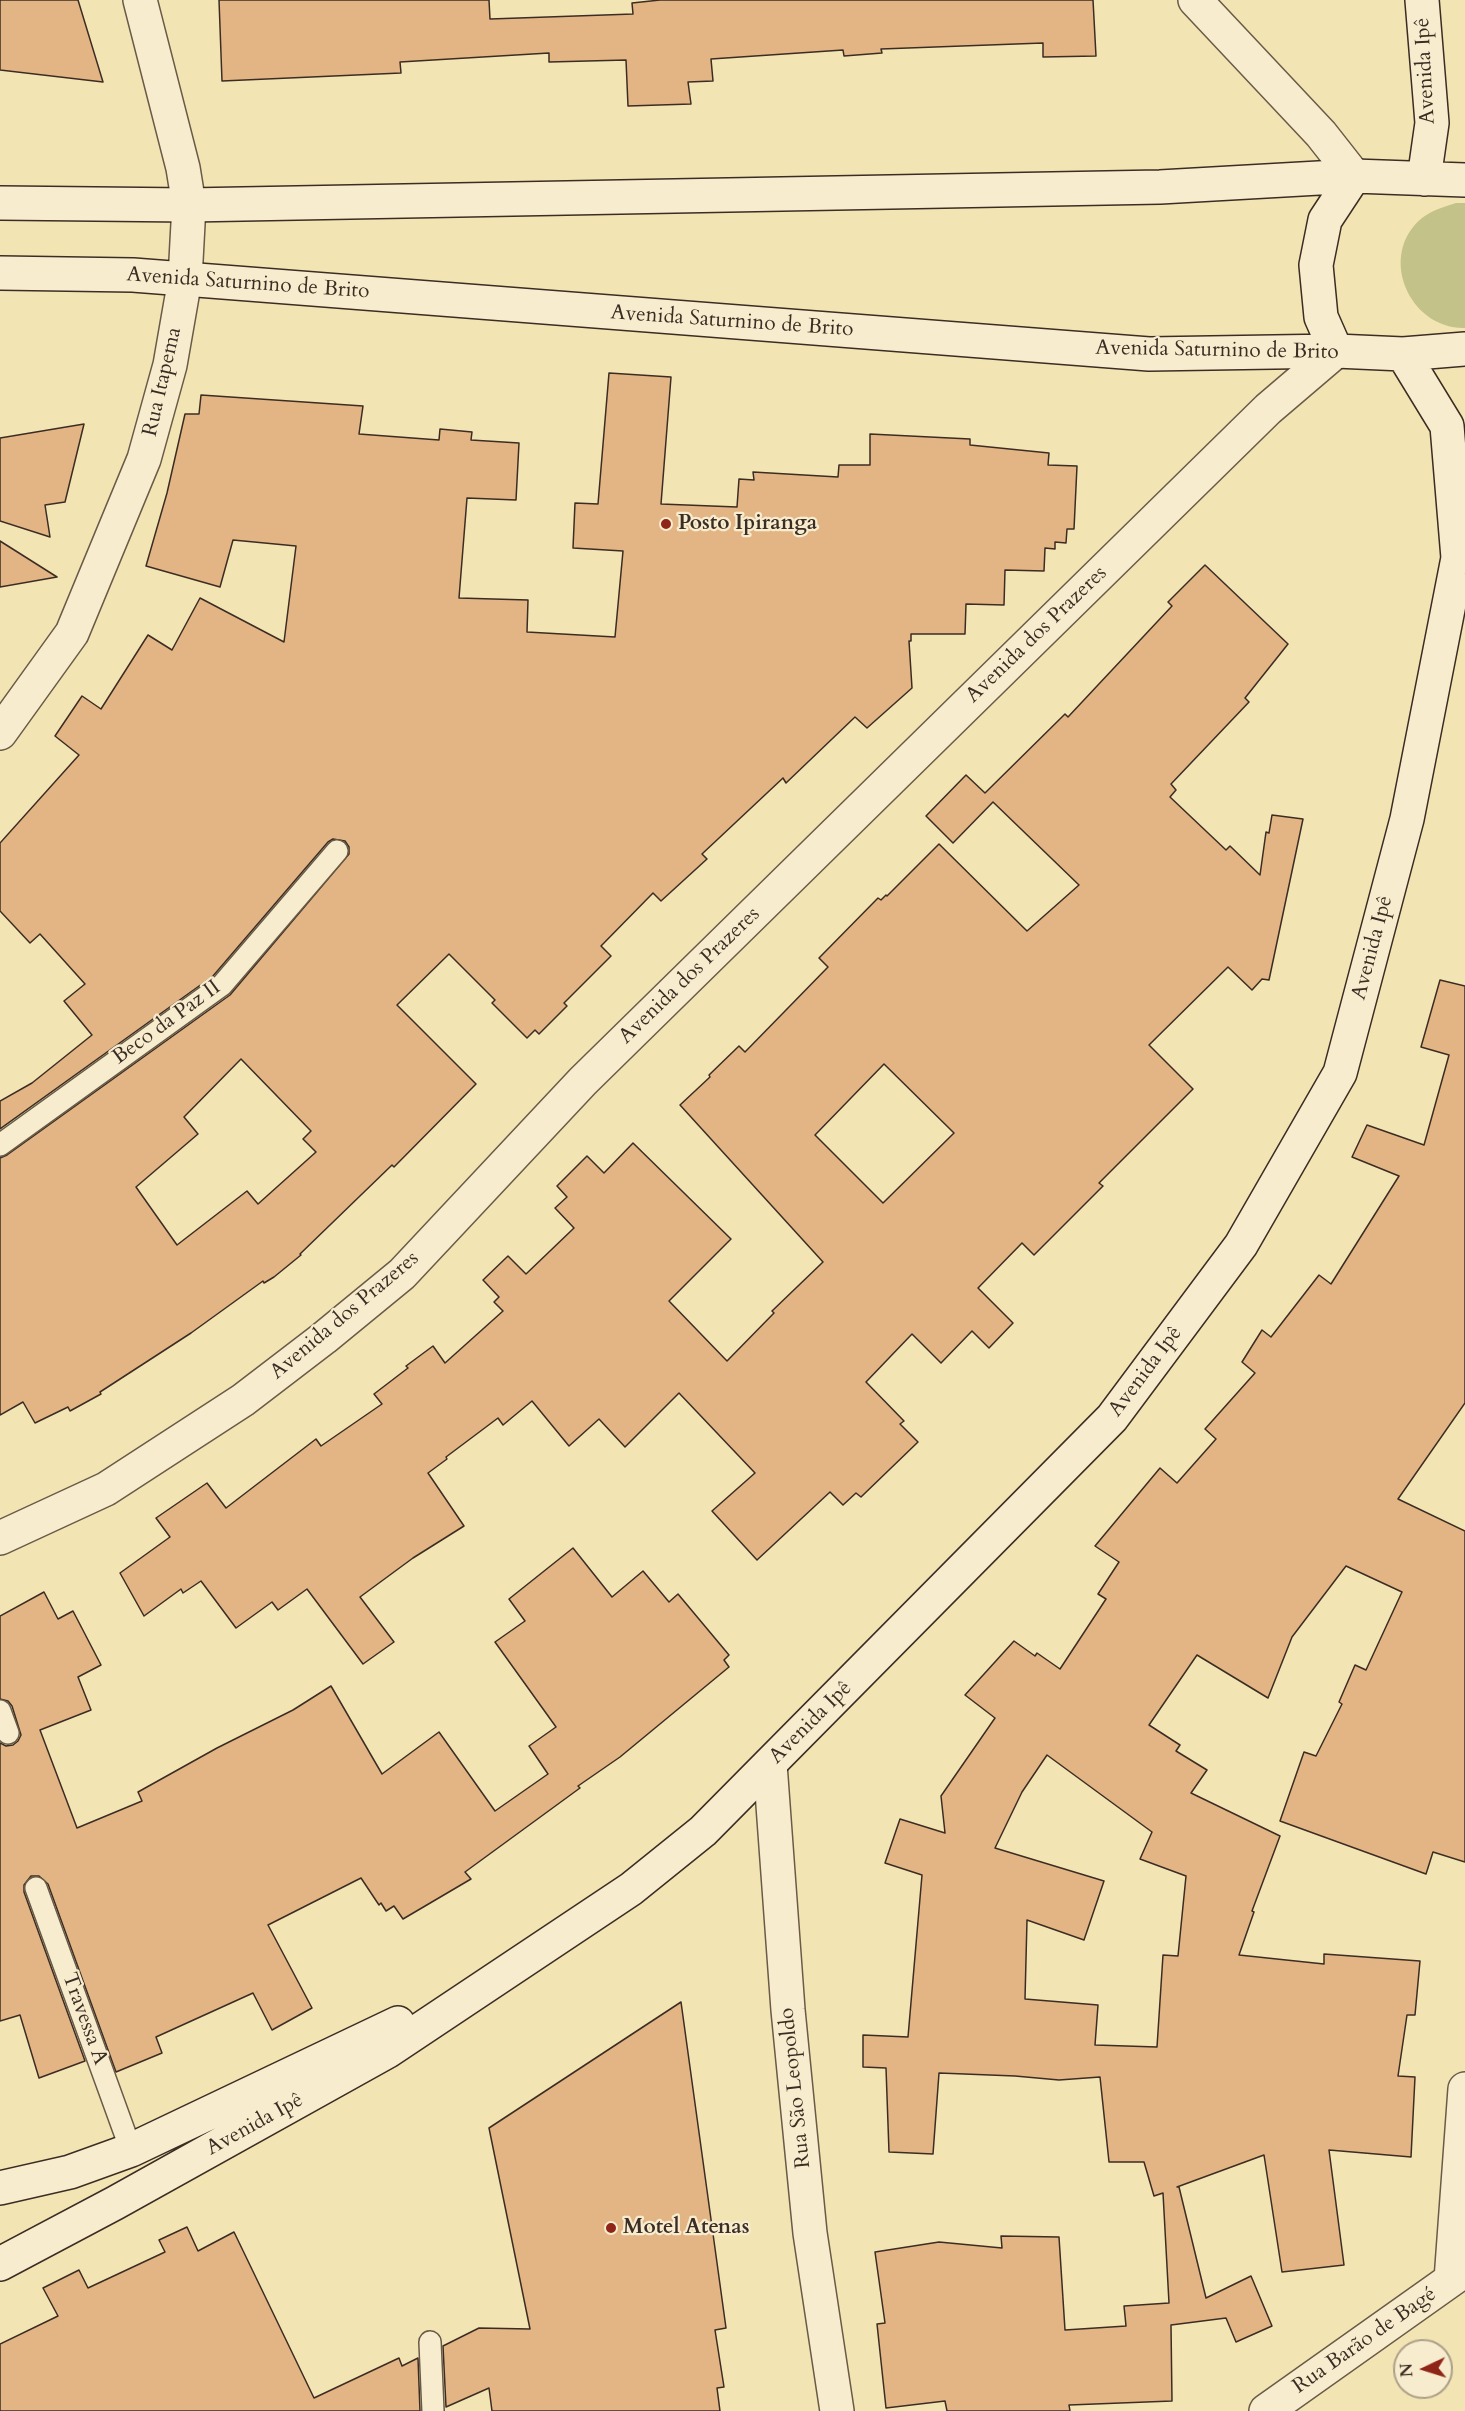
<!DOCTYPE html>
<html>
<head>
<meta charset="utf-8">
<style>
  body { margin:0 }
  #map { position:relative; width:1465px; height:2411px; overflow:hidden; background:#f3e4b3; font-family:Cardo,serif }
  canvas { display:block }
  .north { position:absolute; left:1393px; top:2339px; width:60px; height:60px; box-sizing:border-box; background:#f7edce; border:2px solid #aca08a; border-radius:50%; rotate:266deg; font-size:16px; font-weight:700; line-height:24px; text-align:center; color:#3b2d24 }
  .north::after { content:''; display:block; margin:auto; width:21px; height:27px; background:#8f2418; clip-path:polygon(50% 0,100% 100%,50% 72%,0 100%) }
</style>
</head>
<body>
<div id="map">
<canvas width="1465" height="2411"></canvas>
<div class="north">N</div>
</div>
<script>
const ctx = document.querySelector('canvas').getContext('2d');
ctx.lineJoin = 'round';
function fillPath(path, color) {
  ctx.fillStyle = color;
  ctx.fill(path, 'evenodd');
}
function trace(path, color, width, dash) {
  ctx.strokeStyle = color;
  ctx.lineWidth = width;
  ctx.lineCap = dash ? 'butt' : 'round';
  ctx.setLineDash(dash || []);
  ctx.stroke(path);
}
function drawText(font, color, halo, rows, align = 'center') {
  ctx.font = font + ' Cardo,serif';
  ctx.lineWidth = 4.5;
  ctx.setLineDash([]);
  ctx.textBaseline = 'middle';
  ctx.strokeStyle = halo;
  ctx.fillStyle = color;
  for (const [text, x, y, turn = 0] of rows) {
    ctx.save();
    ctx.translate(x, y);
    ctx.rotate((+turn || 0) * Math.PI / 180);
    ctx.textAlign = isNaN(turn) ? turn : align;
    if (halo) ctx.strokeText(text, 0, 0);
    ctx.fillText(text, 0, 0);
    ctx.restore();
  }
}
fillPath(new Path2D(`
  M1456,203H1465V328C1409,329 1377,255 1422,218C1433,210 1443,207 1456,203Z`), '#c3c288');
const building = new Path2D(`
  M0,0H78L103,82L0,70Z
  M219,0H489L490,19L633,14L632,3L660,0H1093L1096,56L1043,57V43L881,49L882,53L844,56L843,50L711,59L713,81L688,82L691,104L628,106L626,60L549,62V53L400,62L401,73L222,81Z
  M609,373L671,377L661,504L737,507L739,479L754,480L753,472L838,477L839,465H870V434L970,439V445L1049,453L1048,465L1077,466L1074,529H1067L1066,543L1055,542V549L1045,548L1044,571L1005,570L1004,605L966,604L965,634H911V641H909L912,688L867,728L855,717L786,783L783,778L702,854L707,859L661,901L653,893L601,946L611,956L564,1003L567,1006L539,1034L535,1030L527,1038L492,1003L495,1000L449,954L397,1005L476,1084L394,1167L392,1165L300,1254L301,1255L274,1277L264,1283L263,1281L191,1333L100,1392L101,1394L70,1411L68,1407L35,1423L23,1402L0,1415V1158L7,1155L230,995L349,854V847L345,841L333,839L328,842L213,976L0,1129V1101L32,1083L92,1035L64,1001L85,984L40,934L30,943L0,911V843L79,755L55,736L82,696L101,709L148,635L172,650L200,598L284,642L296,546L233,540L220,587L146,566L167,493L185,414H199L201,395L363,406L359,434L439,440L440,429L472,432L471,440L519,443L516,500L467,498L459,598L528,600L527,632L615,637L623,551L573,548L575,503L598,504ZM241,1059L311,1131L303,1139L316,1152L258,1204L247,1191L177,1245L136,1187L198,1134L184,1117Z
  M84,424L65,502L45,505L50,537L0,521V438Z
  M0,541L57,577L0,587Z
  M1205,565L1288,644L1245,698L1249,702L1171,784L1176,790L1170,797L1226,850L1230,846L1260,875L1266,832L1269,833L1272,815L1303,819L1269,980L1262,979L1252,990L1228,967L1149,1045L1193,1089L1099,1183L1103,1186L1034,1255L1022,1243L978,1288L1013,1323L989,1348L972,1331L941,1363L912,1334L866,1382L904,1421L900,1424L918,1442L861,1497L856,1493L843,1505L830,1492L757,1560L712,1511L755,1473L679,1393L625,1447L599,1419L569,1446L532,1401L503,1425L498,1418L446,1457L447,1459L428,1473L464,1526L413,1558L360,1597L394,1642L363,1664L307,1589L278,1610L272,1602L236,1628L201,1581L183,1593L181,1589L144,1616L120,1573L170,1537L156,1518L207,1483L226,1508L316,1439L321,1446L382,1404L374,1394L408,1368L406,1366L433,1346L445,1363L503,1311L494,1302L499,1297L483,1280L508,1256L526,1274L574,1228L555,1208L567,1197L557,1186L587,1156L604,1173L633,1143L731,1239L669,1301L727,1361L774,1313L772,1311L823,1262L680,1105L710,1077L709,1075L739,1046L745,1052L828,967L819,958L878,898L881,900L886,895L887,896L939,844L1027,931L1079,885L993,802L953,843L926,816L966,775L985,793L1065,714L1068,717L1172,606L1168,602ZM884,1064L954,1133L883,1203L815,1135Z
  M1440,980L1465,986V1403L1398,1499L1465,1531V1862L1433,1852L1426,1874L1280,1821L1304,1752L1316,1756L1342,1704L1339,1702L1355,1665L1366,1670L1402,1592L1346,1566L1292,1637L1268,1698L1197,1655L1149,1725L1180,1745L1176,1751L1207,1770L1191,1793L1280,1836L1252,1911L1254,1912L1239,1955L1324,1964V1954L1420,1961L1415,2015H1407L1398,2076L1415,2077L1411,2157L1329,2150L1344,2265L1282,2272L1264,2155L1177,2187H1179L1206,2298L1251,2276L1272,2326L1236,2342L1226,2318L1171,2325L1172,2401L1069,2405L1070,2411H947L945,2401L886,2408L877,2324L885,2323L875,2252L939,2242L1002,2248L1001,2236L1059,2237L1065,2330L1126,2326L1124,2306L1169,2303L1163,2193L1154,2196L1144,2162H1109L1100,2077L1059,2080L1015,2076L939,2073L933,2154L889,2152L886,2068L863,2067V2035L908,2037L922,1875L885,1863L900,1819L945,1833L941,1796L995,1718L965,1695L1014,1641L1035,1656L1037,1653L1060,1669L1106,1599L1098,1594L1119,1562L1095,1546L1160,1468L1177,1483L1216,1439L1205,1429L1255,1373L1242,1362L1262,1330L1271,1337L1319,1275L1331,1284L1399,1176L1352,1157L1367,1125L1424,1145L1449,1055L1421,1047ZM1047,1755L1152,1832L1140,1859L1186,1876L1178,1956L1163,1955L1157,2047L1095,2045L1098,2005L1025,1999L1027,1920L1084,1940L1104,1881L995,1848L1022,1792Z
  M573,1548L612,1597L643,1571L669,1602L678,1594L729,1655L724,1660L729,1667L620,1757L578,1786L580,1788L465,1872L471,1879L403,1919L394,1906L386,1911L381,1903L379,1905L361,1878L268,1925L312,2008L272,2030L253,1993L156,2037L162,2053L116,2072L48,1884L39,1876H31L24,1885V1892L85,2061L39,2078L20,2015L0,2021V1743L6,1746L13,1745L18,1741L21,1735L12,1706L8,1701L0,1699V1616L44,1592L58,1619L73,1611L101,1665L78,1677L91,1710L40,1730L77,1828L142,1801L138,1792L217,1748L293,1710L331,1686L382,1774L439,1732L495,1811L548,1774L529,1746L556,1727L495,1642L525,1621L509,1599Z
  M681,2002L726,2328L715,2330L724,2387L717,2388L720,2411H492L489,2388L446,2407L443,2346L479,2328L530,2329L489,2128Z
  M187,2227L198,2251L234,2232L314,2398L399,2358L402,2366L418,2358L420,2411H0V2344L58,2316L43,2288L79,2270L88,2288L165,2252L159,2240Z`);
fillPath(building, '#e3b484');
trace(building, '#3b2d24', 1.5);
const service = new Path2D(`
  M0,1145L222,985L337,851
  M0,1711L8,1733
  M36,1888L131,2150
  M430,2342L433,2411`);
const minor = new Path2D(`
  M1195,0L1321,134L1354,176
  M0,733L72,633L144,459L170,365L185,279L189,205L183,168L140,0
  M0,1538L106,1489L243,1400L324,1338L402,1274L583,1081L1268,409L1336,351
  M770,1764L788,2010L810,2233L837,2411
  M1451,2280L1465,2089
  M1266,2411L1465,2270`);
const secondary = new Path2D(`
  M1422,0L1432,123L1424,179
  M0,203L189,205L1160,187L1354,176L1465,180
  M0,273L133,275L1149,354L1336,351L1403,354L1465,349
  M1336,351L1321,317L1316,265L1325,220L1354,176
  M1403,354L1447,426L1458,558
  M0,2188L70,2172L131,2150L398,2023
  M0,2264L115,2203L388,2051L631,1889L703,1831L1112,1418L1241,1245L1340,1073L1407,819L1458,558L1465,534`);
trace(service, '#695b48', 24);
trace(minor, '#695b48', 36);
trace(secondary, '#3b2d24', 36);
trace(service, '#f7edce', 21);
trace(minor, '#f7edce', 33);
trace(secondary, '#f7edce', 33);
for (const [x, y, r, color] of [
  [666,524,6,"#8f2418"],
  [611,2228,6,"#8f2418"]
]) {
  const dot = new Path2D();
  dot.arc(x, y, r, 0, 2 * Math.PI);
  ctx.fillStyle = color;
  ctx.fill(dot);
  trace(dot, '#f7edce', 2);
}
drawText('21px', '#3b2d24', '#f7edce', [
  ["Avenida Ipê",1426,71,-93],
  ["Avenida Saturnino de Brito",248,284,4],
  ["Avenida Saturnino de Brito",732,322,4],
  ["Avenida Saturnino de Brito",1217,351,1],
  ["Rua Itapema",163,382,-77],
  ["Avenida dos Prazeres",1037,635,-44],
  ["Avenida Ipê",1373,948,-75],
  ["Avenida dos Prazeres",690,976,-44],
  ["Beco da Paz II",167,1023,-36],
  ["Avenida dos Prazeres",345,1316,-40],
  ["Avenida Ipê",1146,1372,-53],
  ["Avenida Ipê",811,1723,-45],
  ["Travessa A",84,2019,70],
  ["Rua São Leopoldo",796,2088,-96],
  ["Avenida Ipê",255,2125,-29],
  ["Rua Barão de Bagé",1365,2341,-35]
]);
drawText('bold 21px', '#3b2d24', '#f7edce', [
  ["Posto Ipiranga",678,524],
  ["Motel Atenas",623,2228]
], 'left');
</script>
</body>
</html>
